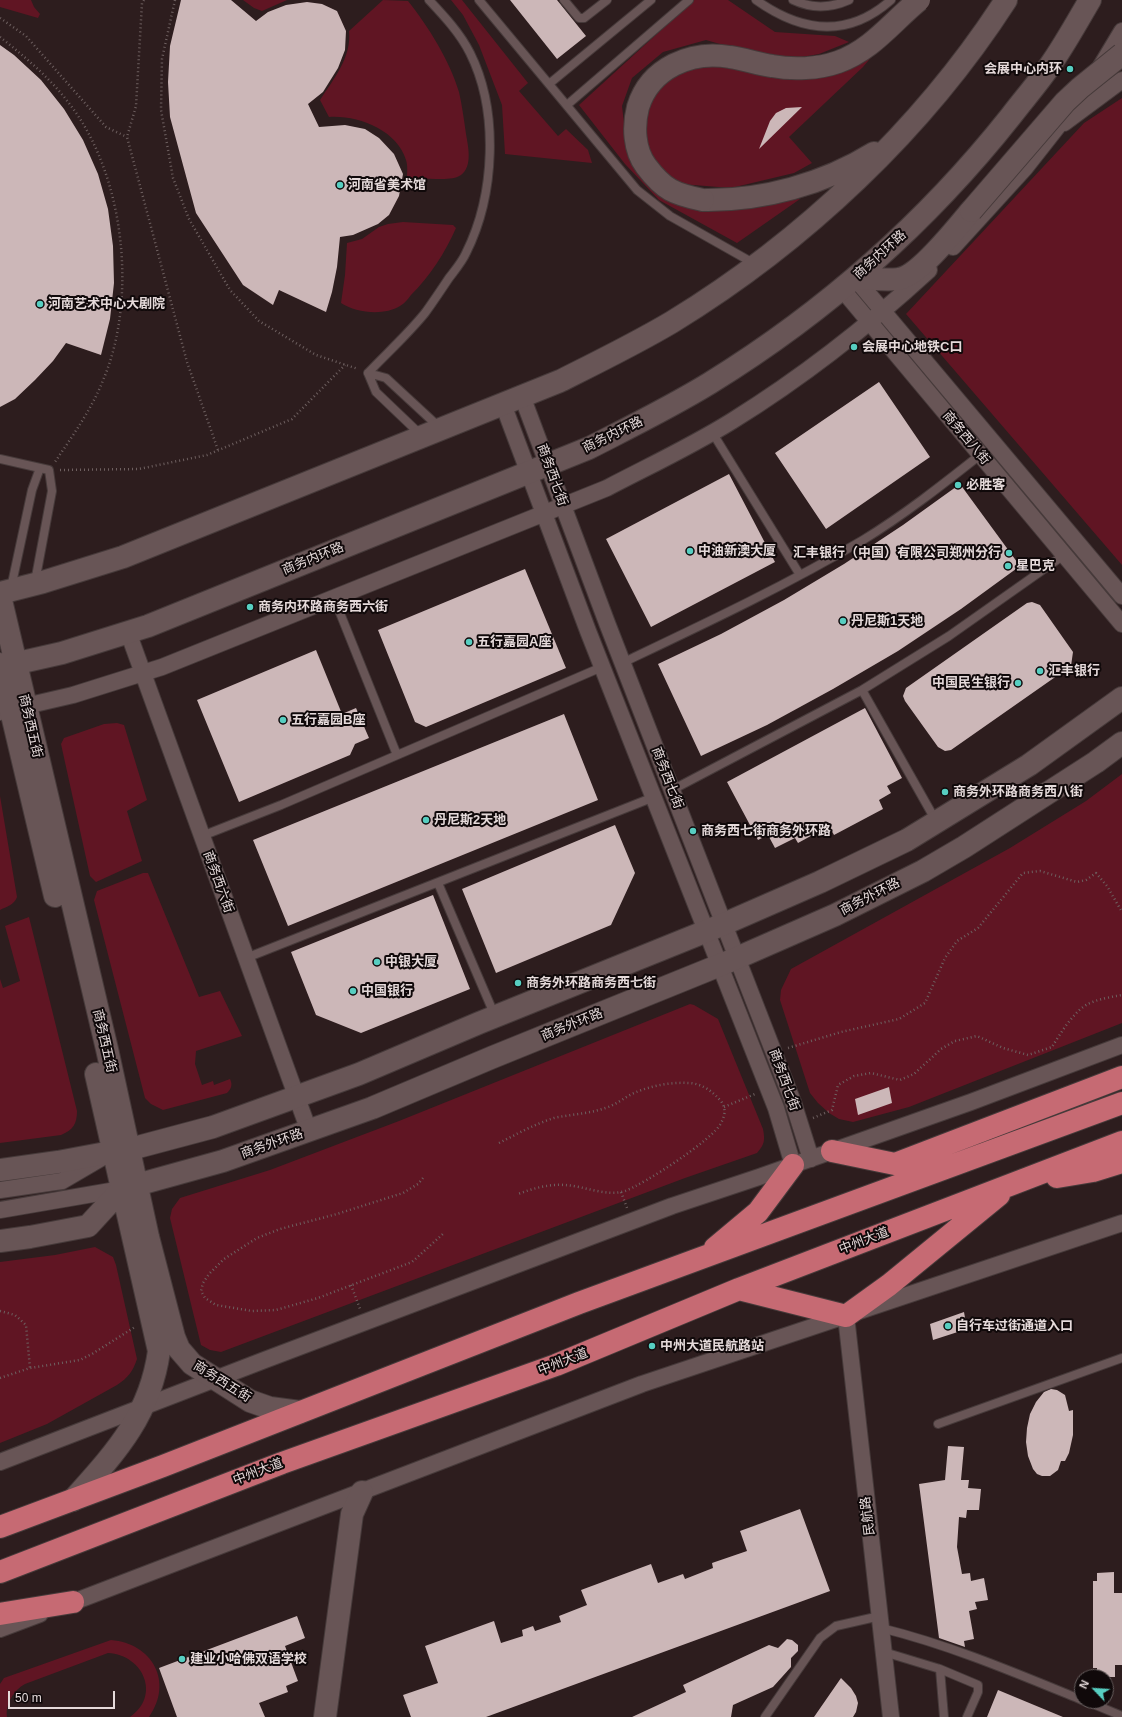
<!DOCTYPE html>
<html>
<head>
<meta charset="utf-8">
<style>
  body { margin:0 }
  #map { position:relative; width:1122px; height:1717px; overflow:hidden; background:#2d1d1e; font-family:Arial,sans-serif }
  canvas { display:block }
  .north { position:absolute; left:1074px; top:1669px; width:40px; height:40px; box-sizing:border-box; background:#10090a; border:1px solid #655d5d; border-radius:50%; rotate:295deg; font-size:11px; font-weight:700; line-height:16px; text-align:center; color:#e5dada }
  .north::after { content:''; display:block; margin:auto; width:14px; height:18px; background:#57cec1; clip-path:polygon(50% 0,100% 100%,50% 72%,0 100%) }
  .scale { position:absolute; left:8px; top:1691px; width:107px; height:18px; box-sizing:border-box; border:2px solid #e5dada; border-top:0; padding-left:5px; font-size:12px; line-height:14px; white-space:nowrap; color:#e5dada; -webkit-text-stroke:3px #10090a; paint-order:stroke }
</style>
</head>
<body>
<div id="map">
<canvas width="1122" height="1717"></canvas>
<div class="north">N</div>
<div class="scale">50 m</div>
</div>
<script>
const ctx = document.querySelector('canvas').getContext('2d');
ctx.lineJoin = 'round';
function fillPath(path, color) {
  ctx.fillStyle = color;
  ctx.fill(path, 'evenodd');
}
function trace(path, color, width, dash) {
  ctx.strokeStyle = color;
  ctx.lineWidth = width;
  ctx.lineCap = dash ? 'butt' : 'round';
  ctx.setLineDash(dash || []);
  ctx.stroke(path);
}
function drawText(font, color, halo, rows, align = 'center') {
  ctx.font = font + ' Arial,"Noto Sans SC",sans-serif';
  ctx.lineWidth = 4;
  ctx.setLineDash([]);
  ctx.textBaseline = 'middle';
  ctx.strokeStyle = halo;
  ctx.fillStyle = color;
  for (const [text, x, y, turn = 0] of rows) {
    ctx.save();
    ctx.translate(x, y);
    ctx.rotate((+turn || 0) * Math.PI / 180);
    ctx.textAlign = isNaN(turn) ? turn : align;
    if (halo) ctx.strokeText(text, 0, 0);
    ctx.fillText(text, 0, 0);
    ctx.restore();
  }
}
fillPath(new Path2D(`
  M0,0H31L34,7L40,14L38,18L0,7Z
  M243,0H287L262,11L254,8Z
  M383,0L408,1C428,26 450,61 459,92C462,105 464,120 466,134C468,146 473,166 461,175C450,183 422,176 407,179C407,173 408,166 406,160C397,130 358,115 329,117L320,100C333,80 352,57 349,31Z
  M451,0H462L528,83L519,91L558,136L566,129L588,150L592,163L505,154L502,105L479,45L463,15Z
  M694,0H728L775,32L835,36L849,42L819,54L791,59L741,50L706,40L663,52L632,78L622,106L628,156L662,193L762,201L800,199L737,243L659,200L625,164L579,105Z
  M879,48L863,67L789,137L812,163L794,173L731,188L681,184L661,176L646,151L644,112L653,91L672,74L700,63L739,69Z
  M1122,98V565L906,314L1084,123Z
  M403,222L453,225L456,228C445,253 430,276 411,295C408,299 404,304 400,306C384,316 356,313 341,303L345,275L347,243L362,239L379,227L388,224Z
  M117,723L124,725L147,800L127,811L142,861L96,882L90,876L61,744L64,738L104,724Z
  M1122,774V1023L909,1107L853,1122L839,1119L829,1113L818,1103L810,1093L780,1000L781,990L791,969L1010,848L1086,801Z
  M0,796L17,897C14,905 8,906 0,910Z
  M143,873H148L199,997L220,991L242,1036L196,1051L195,1064L202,1085L213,1081L214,1085L230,1079C233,1085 231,1089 227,1093L163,1110L151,1104L145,1098L94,900L97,891Z
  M29,917L77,1111C77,1124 73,1130 61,1135L0,1143V979L3,988L20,981L5,926Z
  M690,1004L694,1005L718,1019L763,1129C765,1140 765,1144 757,1153L685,1178L221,1352L210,1350L201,1345L170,1218L172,1209L180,1198L270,1170L399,1121Z
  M95,1247L113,1257L116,1265L137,1359C133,1371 128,1378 117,1385L47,1424L0,1443V1262L55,1255Z
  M111,1640C152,1643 174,1682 149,1717H130C161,1696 144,1655 108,1653L25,1684C14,1690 5,1704 7,1717H0V1684L4,1678Z`), '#601523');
fillPath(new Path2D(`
  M181,0H231L256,21L268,12L286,5L307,2L322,4L337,11L346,31L345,50L338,68L323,92L308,104L319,127L345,125L365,129L379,138L394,154L403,174L399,196L389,215L378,224L353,235L340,237L337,267L332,292L326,312L279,290L273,305L243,285L196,213L170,117L168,82L170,46Z
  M510,0H557L586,36L557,59Z
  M0,45L14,55L41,80L64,109L83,140L98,174L108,209L113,246L114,283L110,319L101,355L66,343L53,361L35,380L15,399L0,407Z
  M802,107L759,149L770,121L776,113L786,108Z
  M879,382L930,457L826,529L775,453Z
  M729,474L775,562L651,627L606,539Z
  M960,484L1020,566L961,609L898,651L833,689L767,725L701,756L658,664L721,634L784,600L844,564L903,525Z
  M525,569L566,668L426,727L415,722L378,630Z
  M1032,602L1040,605L1073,652L1071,666L951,750L945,751L938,747L905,701L903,696L906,688L1027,603Z
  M316,650L342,714L356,708L369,738L355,744L350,755L239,802L197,700Z
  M865,708L902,778L887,786L891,793L879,800L883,809L834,835L829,826L798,843L795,838L775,848L768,835L758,840L727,782Z
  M564,714L598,800L288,926L253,840Z
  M615,825L635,873L611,925L496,973L462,889Z
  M433,895L470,989L361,1033L316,1015L291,952Z
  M889,1087L892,1103L858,1115L855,1099Z
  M964,1312L967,1329L933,1340L930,1324Z
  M1051,1389L1057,1390L1065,1395L1069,1411L1073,1410V1435L1069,1453L1065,1461H1061L1058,1470L1050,1476H1042L1037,1474L1033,1469L1028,1456L1026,1442L1027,1428L1030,1414L1036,1402L1044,1392Z
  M948,1446L964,1447L961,1480H969L968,1488L981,1489L979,1510H967L966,1518L959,1517L957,1547L962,1574L970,1573L971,1581L984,1578L988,1600L975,1602L977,1609L969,1611L974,1639L964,1641L965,1647L939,1638L919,1484L945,1480Z
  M800,1509L830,1591L486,1717H411L403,1695L438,1683L425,1646L494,1621L501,1643L523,1636L522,1630L533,1626L535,1631L561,1622L559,1616L587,1605L581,1590L651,1564L658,1583L683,1574L685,1579L713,1568L712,1563L747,1551L740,1531Z
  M1114,1572V1593H1122V1665H1115V1677H1097V1668H1093V1581H1097V1573Z
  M297,1616L305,1638L285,1646L298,1681L286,1686L288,1692L259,1703L265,1717H177L159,1668Z
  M787,1639L792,1640L798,1645V1651L791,1658V1667L773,1687L733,1705L731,1717H632L686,1692L683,1685L769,1645L778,1648Z
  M841,1678L851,1688L856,1696L858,1703L856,1712L853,1717H814Z
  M998,1690L1063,1717H987Z`), '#ccb7b8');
const lane = new Path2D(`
  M479,0L637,190L670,216L755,264
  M564,0L579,18H584L607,0
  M756,0C801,32 847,39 891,0
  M793,0C812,9 831,8 849,0
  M549,84L651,0
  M567,105L689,0
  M368,373C387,353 408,334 425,313C433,302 441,290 449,278C455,270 462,262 466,253C495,195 499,111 470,53C460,33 444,16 429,0
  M368,373L386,378L439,427
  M368,373L376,392L421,435
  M712,432L800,575
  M0,459L49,470L52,491L35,582
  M11,588L32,490L40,468
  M334,598L397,755
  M622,663C704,624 785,586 863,540C904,515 942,485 980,455
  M862,690L936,821
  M672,790L862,690L949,636L1064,555
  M202,836L281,805L602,667
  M438,883L495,1016
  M246,958L654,797
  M938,1424L1122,1358
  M881,1628C950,1645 1016,1673 1082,1700
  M884,1652L940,1669L944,1717
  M940,1669L978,1685V1692L967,1717
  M1086,1701L1122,1716
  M765,1717L820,1638L836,1626L880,1616`);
const street = new Path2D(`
  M1101,66L1122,31
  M1064,123L1122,80
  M953,247L1025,168L1069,112
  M855,278L1122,596
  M842,289L1122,624
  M522,396L607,623L793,1102L811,1159
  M503,404L588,631L776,1108L793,1165
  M128,632L309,1131
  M0,712L73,695L162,667L607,488C649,466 692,446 732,421C803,377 868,326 929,270
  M0,1190L62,1181L103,1157
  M0,1210L122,1189
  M846,1316L891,1717
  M0,1462L262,1361L672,1206L759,1177L971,1102L1122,1045
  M63,1606L642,1384L1122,1223
  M0,1629L40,1614`);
const secondary = new Path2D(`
  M703,200C762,201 824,184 874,153
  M855,278C869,278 885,281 898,279C919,277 957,227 971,211
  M0,593L43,582L123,557L560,381C598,362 635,344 672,322C803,242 923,129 1006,0
  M0,596L107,1049L148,1237L174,1337L179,1349L192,1364L250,1401L270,1408L300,1412
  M0,664L55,896
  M0,667L62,653L148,626L589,448C630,427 671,407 710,383C825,312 927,222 1011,116C1024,99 1039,82 1051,64C1065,44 1077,22 1090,0
  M0,1170L58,1162L138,1147L213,1127L359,1074L479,1023L724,924L820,882L907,840L1029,765L1122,698
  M0,1241L30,1237L88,1226L122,1189L223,1161L372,1108L493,1057L730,961L835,915L923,871L964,847L1096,762L1122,743
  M73,1500C115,1453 150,1416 159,1351L96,1074
  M325,1717L352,1514L362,1492`);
const highway = new Path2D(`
  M832,1151L895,1164L1122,1077
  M1057,1177L1093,1171L1122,1162
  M715,1248L758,1212L793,1165
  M739,1289L846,1316L889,1285L999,1195
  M0,1527L163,1466L579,1303L1122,1103
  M0,1572L282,1463L556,1365L739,1289L1122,1142
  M0,1614L73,1602`);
trace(lane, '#463a3a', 10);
trace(street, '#463a3a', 18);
trace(secondary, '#463a3a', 24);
trace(highway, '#463a3a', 24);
trace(new Path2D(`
  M144,0L142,3L136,106L127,137L187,362L218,450
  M175,0L162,59L161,110L173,178L189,219L230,290L259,321L316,355L358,369
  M0,18L26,36L106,127L127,137
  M0,37C24,56 49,77 68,102C124,172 138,296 104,378C92,409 73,435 55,462
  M60,470L139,469L207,455L292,419L345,365
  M788,1048L841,1032L899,1019L925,1003L945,958L957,941L978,928L1023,873L1040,871L1077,882L1086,880L1096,873L1107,886L1122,912
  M724,1107L755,1094
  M813,1118L832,1110L838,1085L854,1076L871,1073L900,1080L914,1074L941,1049L955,1041L977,1036L1003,1048L1028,1055L1052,1047C1060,1034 1074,1011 1088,1004C1098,999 1111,997 1122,995
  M499,1143C517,1134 535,1124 554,1118C572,1114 590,1114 608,1107C617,1104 625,1097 634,1093C650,1086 670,1082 688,1083C700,1083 711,1090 719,1099C726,1106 726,1114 721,1123C713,1140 644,1184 625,1191C607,1197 584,1186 565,1185C549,1184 534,1188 518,1194
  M423,1178L418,1184L403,1193L337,1214L280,1229L257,1238L224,1259L209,1274L203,1283L201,1291L205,1298L216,1305L252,1311L276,1310L318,1298L412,1262L444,1233
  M621,1192L627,1208
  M351,1285L360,1309
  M0,1311L15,1315L26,1325L30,1368
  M0,1378L30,1368L80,1360L92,1354L135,1327`), '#6e6060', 2.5, [1, 3]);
trace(lane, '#685556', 8);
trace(street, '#685556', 16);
trace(secondary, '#685556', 22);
trace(highway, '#c66a73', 22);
const secondaryBridge = new Path2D(`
  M703,200C674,194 664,190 646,166C634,150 633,126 638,107C650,68 691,50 730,57C744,59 758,64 772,66C793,70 818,69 838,62C872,50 892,22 919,0
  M971,211L1065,102L1080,88L1122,54`);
trace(secondaryBridge, '#463a3a', 24, []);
trace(secondaryBridge, '#685556', 22);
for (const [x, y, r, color] of [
  [1070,69,4,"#57cec1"],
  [340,185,4,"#57cec1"],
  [40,304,4,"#57cec1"],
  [854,347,4,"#57cec1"],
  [958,485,4,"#57cec1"],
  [690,551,4,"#57cec1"],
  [1009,553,4,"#57cec1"],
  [1008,566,4,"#57cec1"],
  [250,607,4,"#57cec1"],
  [843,621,4,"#57cec1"],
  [469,642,4,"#57cec1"],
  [1040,671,4,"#57cec1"],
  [1018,683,4,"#57cec1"],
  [283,720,4,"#57cec1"],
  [945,792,4,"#57cec1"],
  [426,820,4,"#57cec1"],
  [693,831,4,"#57cec1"],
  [377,962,4,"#57cec1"],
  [518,983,4,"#57cec1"],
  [353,991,4,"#57cec1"],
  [948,1326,4,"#57cec1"],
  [652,1346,4,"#57cec1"],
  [182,1659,4,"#57cec1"]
]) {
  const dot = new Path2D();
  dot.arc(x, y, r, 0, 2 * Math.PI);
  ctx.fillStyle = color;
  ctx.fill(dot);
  trace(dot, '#10090a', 1.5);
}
drawText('bold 13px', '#e5dada', '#10090a', [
  ["会展中心内环",1062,69,"right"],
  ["河南省美术馆",348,185],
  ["河南艺术中心大剧院",48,304],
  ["会展中心地铁C口",862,347],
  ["必胜客",966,485],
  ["中油新澳大厦",698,551],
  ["汇丰银行（中国）有限公司郑州分行",1001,553,"right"],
  ["星巴克",1016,566],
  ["商务内环路商务西六街",258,607],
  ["丹尼斯1天地",851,621],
  ["五行嘉园A座",477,642],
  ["汇丰银行",1048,671],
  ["中国民生银行",1010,683,"right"],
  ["五行嘉园B座",291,720],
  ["商务外环路商务西八街",953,792],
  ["丹尼斯2天地",434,820],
  ["商务西七街商务外环路",701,831],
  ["中银大厦",385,962],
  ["商务外环路商务西七街",526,983],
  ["中国银行",361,991],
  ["自行车过街通道入口",956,1326],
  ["中州大道民航路站",660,1346],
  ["建业小哈佛双语学校",190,1659]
], 'left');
drawText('13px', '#e5dada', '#10090a', [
  ["商务内环路",880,255,-42],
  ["商务内环路",613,435,-26],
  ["商务西八街",966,438,50],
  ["商务西七街",552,475,70],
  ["商务内环路",313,559,-22],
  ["商务西五街",30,726,77],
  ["商务西七街",667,778,69],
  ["商务西六街",218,882,70],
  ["商务外环路",870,897,-27],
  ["商务外环路",572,1025,-22],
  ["商务西五街",104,1041,77],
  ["商务西七街",784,1080,70],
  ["商务外环路",272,1144,-19],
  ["中州大道",864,1241,-21],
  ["中州大道",563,1362,-21],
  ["商务西五街",222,1382,32],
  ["中州大道",258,1472,-21],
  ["民航路",868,1516,-97]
]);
</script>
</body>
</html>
